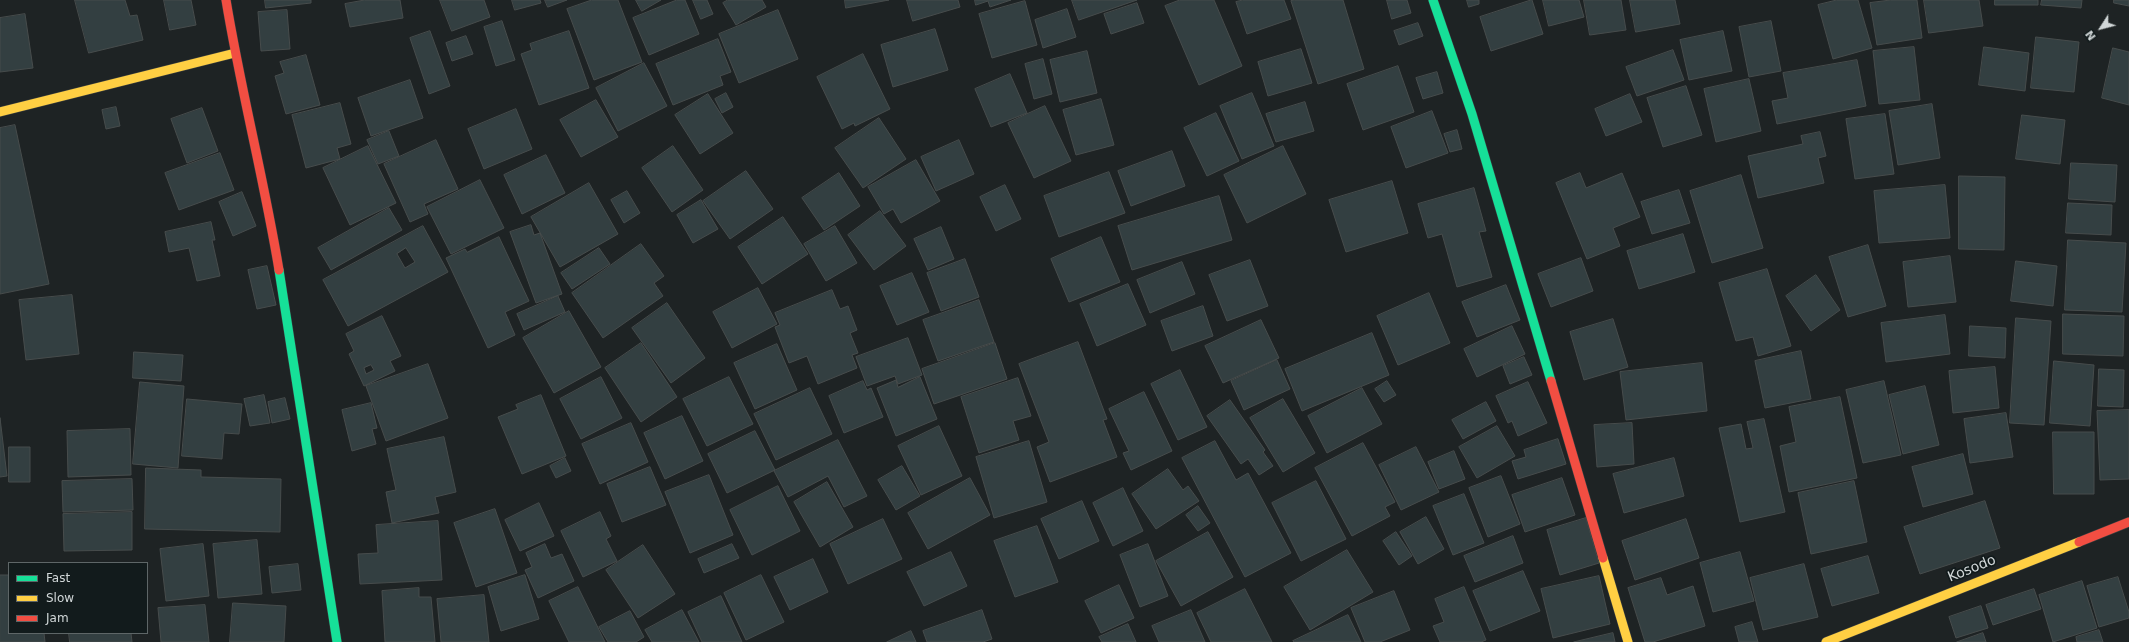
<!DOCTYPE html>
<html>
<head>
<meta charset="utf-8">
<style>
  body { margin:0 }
  #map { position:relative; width:2129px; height:642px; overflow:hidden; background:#1e2324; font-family:"DejaVu Sans",sans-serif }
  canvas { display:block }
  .legend { position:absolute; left:8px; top:562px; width:140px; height:72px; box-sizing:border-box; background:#121b1c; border:1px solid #5e6667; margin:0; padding:5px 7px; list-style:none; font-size:12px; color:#d1d7d8 }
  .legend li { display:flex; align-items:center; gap:8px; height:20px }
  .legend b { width:20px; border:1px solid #5e6667 }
  .north { position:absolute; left:2081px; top:8px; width:40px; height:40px; -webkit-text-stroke:3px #121b1c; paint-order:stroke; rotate:234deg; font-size:11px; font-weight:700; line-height:16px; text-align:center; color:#d1d7d8 }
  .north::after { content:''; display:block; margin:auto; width:14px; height:18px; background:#d1d7d8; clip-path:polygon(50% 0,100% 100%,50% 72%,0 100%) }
</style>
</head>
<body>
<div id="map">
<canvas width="2129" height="642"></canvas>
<ul class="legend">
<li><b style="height:5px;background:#16e098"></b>Fast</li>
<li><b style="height:5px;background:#ffcf43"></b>Slow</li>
<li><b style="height:5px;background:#f24e42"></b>Jam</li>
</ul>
<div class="north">N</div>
</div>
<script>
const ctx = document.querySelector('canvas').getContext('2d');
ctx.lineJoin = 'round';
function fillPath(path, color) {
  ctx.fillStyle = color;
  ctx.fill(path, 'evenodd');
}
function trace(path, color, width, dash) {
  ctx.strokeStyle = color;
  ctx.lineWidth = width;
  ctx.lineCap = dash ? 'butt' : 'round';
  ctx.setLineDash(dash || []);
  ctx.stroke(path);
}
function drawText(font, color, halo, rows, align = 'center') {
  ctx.font = font + ' "DejaVu Sans",sans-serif';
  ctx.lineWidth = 3.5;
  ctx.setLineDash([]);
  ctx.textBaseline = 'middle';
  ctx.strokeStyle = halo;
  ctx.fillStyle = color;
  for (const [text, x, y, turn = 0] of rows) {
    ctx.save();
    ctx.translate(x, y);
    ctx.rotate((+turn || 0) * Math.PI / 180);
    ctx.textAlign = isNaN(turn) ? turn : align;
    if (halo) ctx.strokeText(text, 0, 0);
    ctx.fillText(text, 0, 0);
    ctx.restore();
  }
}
const building = new Path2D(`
  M75,0H125L130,16L137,15L143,40L89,53Z
  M164,0H191L196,25L170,30Z
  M265,0H311V3L266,8Z
  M365,0H400L403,18L350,27L345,4Z
  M440,0H484L490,17L452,31Z
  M512,0H540L541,3L515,10Z
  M545,0H567L548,7Z
  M592,0H618L642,62L594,80L567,9Z
  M636,0H661L642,11Z
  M677,0H685L699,34L649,55L633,18Z
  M693,0H707L713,14L701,19Z
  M728,0H762L766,7L736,25L723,3Z
  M845,0H889L846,8Z
  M907,0H958L960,7L913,21Z
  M975,0H1011L990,7L988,1L976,5Z
  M1072,0H1137L1079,20Z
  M1180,0H1214L1242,66L1199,85L1165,6Z
  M1243,0H1284L1291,19L1247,34L1236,2Z
  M1295,0H1343L1364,69L1318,84L1291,1Z
  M1387,0H1407L1411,13L1392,19Z
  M1467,0H1479V4L1469,7Z
  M1532,0L1543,34L1491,51L1480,17Z
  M1543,0H1579L1584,17L1549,26Z
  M1584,0H1621L1626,30L1590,35Z
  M1630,0H1675L1680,24L1636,32Z
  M1837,0H1858L1872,48L1833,59L1818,5Z
  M1891,0H1917L1922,38L1877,45L1870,3Z
  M1924,0H1979L1983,26L1929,33Z
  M1995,0H2038V5H1995Z
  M2042,0H2082L2081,8L2041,5Z
  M2114,0H2129V6L2114,3Z
  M1025,1L1037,45L992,58L979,14Z
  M1137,3L1144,23L1111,34L1104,14Z
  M1067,9L1076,37L1043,48L1035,20Z
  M287,10L290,49L261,51L258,12Z
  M778,10L798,59L739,83L719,34Z
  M25,14L33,68L0,72V18Z
  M502,21L515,60L496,66L484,27Z
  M1771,21L1781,71L1749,77L1739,27Z
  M1418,23L1423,36L1399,45L1394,31Z
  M935,29L948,70L893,87L881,45Z
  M430,31L450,86L429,94L410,38Z
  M569,31L589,88L539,105L521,54L532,50L530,44Z
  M1723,31L1732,71L1689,80L1680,40Z
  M466,36L473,54L452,61L446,43Z
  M2036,37L2079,42L2074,92L2031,88Z
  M718,39L731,72L720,76L723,85L673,105L656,64Z
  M1914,47L1920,100L1879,104L1873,51Z
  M1984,47L2029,53L2025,91L1979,85Z
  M2113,48L2129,52V105L2102,98Z
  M1301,49L1312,83L1268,96L1258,62Z
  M1673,50L1684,80L1637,96L1626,67Z
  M1087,51L1097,93L1060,102L1050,60Z
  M863,54L890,109L855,126L854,123L842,129L817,77Z
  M306,55L320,105L286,114L275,76L284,73L280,62Z
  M1043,59L1052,94L1034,99L1025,64Z
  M1857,60L1866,106L1777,124L1772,101L1788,98L1783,73Z
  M644,63L667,106L618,131L596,88Z
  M1398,66L1414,112L1363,130L1347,84Z
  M1437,72L1443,93L1423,99L1416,78Z
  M1010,74L1027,113L991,127L975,89Z
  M1749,79L1761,131L1716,142L1704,89Z
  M410,80L423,118L371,136L358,98Z
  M1686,86L1702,135L1663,147L1647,98Z
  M726,93L733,107L722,113L715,99Z
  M1252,93L1274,146L1242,159L1220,106Z
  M708,94L733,133L700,154L675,115Z
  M1630,94L1642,122L1606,136L1595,109Z
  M1101,99L1114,145L1076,155L1063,110Z
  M596,100L618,137L581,157L560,120Z
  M1305,102L1314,131L1276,142L1266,114Z
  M340,103L351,144L337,148L340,159L306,168L292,115Z
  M1932,104L1940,158L1898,165L1889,111Z
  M1045,106L1071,161L1034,178L1008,123Z
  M116,107L120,126L106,129L102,110Z
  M202,108L218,151L187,163L171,119Z
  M516,109L532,149L484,169L468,129Z
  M1432,111L1448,153L1406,168L1391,127Z
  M1216,113L1239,161L1207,176L1184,128Z
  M1885,114L1894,174L1855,179L1846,119Z
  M2022,115L2065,120L2060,164L2016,159Z
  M879,118L906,159L863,188L835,148Z
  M15,125L49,284L0,294V128Z
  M1457,130L1462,149L1450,152L1444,134Z
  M389,131L399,156L378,164L367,140Z
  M1820,132L1826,156L1818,158L1824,183L1758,198L1748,156L1803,144L1801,136Z
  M436,140L458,189L424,204L428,214L410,222L384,164Z
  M959,140L974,174L936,191L921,157Z
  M368,146L396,203L350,225L323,168Z
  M673,146L703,190L672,212L642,168Z
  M1283,146L1306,194L1247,223L1224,175Z
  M1172,151L1185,186L1131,206L1118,171Z
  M220,153L234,190L179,210L165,173Z
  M546,155L565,193L522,214L504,175Z
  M916,160L940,201L901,223L893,209L884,214L868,187Z
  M2071,163L2117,165L2115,202L2069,199Z
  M746,171L773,209L730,239L703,201Z
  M1109,172L1125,213L1059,237L1044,196Z
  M839,173L860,206L824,230L802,198Z
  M1580,173L1586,188L1622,173L1640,217L1613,228L1620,246L1587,259L1556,183Z
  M1741,175L1763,248L1712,263L1690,191Z
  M1959,176L2005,177L2004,250L1959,249Z
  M480,180L504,228L451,254L427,207Z
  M1392,181L1408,233L1346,252L1329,200Z
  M589,183L618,234L560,267L531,217Z
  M1005,185L1021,219L996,231L980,197Z
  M1945,185L1950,238L1879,243L1874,191Z
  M1474,188L1486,231L1479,232L1492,277L1457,287L1442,234L1428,238L1418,204Z
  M1679,190L1690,223L1652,234L1641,202Z
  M627,191L640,213L624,223L611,200Z
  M242,192L256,226L233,236L219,202Z
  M1219,196L1232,240L1132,270L1118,226Z
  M701,200L718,229L693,243L677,215Z
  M2068,203L2112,205L2111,235L2066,233Z
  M389,208L402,230L331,270L318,248Z
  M880,211L906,246L874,270L848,235Z
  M783,217L808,254L762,284L738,247Z
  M211,222L215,240H212L220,276L197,281L189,248L169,252L165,232Z
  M531,225L534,235L540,233L562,294L536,303L510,232Z
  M423,226L448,272L348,326L323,280ZM406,248L415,262L405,268L397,254Z
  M835,226L857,263L826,281L804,244Z
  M941,227L954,259L928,270L914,239Z
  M1683,234L1695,272L1639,289L1627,251Z
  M499,237L529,301L505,312L515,335L488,348L446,258L465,249L467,252Z
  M1101,237L1120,282L1069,302L1051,259Z
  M2068,240L2126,243L2122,312L2065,310Z
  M641,244L664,276L654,283L663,296L603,338L572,293Z
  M1868,245L1886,306L1848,317L1829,257Z
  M599,248L610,264L572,289L561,273Z
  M1950,256L1956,302L1908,307L1903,262Z
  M1581,258L1593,291L1551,307L1538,274Z
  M965,259L979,297L941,311L927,273Z
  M1250,260L1268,306L1227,321L1209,275Z
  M2016,261L2057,266L2053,306L2011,301Z
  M1182,262L1195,294L1150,313L1137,280Z
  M267,266L276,305L257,309L248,270Z
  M1767,269L1791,346L1758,356L1753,337L1736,341L1719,283Z
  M912,273L929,312L897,325L880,286Z
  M1816,275L1840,310L1811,331L1786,296Z
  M1128,284L1146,325L1097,346L1080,304Z
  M1506,285L1520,320L1477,337L1462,302Z
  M758,288L777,324L732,348L713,312Z
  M832,290L840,309L848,306L857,330L850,333L858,353L852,355L857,368L818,384L807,356L789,363L775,327L780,325L775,313Z
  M1429,293L1450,343L1398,365L1377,316Z
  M72,295L79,354L26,360L19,300Z
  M558,296L565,312L524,330L517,314Z
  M979,300L994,342L938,361L923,320Z
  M667,303L705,358L671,383L632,328Z
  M1203,306L1213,336L1172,351L1161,321Z
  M569,311L601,367L554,393L523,338Z
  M2063,314L2124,316L2123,356L2063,354Z
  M1945,315L1950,354L1886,362L1881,323Z
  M382,316L401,356L390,361L395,371L364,386L349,354L354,351L346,334ZM371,365L374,370L366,374L364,368Z
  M2016,318L2051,321L2044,425L2010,423Z
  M1613,319L1628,367L1584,380L1570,332Z
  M1261,320L1279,358L1223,383L1205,346Z
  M1512,326L1525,354L1477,377L1464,349Z
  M1970,326L2006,328L2005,358L1969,356Z
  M1372,333L1389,375L1302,411L1285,369Z
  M908,338L922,375L898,384L895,376L867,386L856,357Z
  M1078,342L1107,419L1103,420L1117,457L1050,482L1037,447L1049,442L1019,364Z
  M641,343L677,397L641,422L605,368Z
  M995,343L1007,379L934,404L922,369Z
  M777,344L797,390L755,409L734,363Z
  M1801,351L1811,399L1765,408L1755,361Z
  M134,352L183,355L181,381L133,378Z
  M1524,357L1532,375L1510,384L1503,366Z
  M1277,360L1290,389L1244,410L1231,381Z
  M2054,361L2094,365L2090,426L2050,423Z
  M1702,363L1707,411L1626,420L1620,372Z
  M428,364L448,418L386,441L366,386Z
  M1995,367L1999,408L1953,413L1949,371Z
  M2099,369L2124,370L2123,407L2098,406Z
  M1180,370L1207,427L1178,440L1151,384Z
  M601,377L622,418L581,439L560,399Z
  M729,377L753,424L707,446L683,399Z
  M920,377L937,419L896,436L877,388L896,380L898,387Z
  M1018,378L1031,416L1013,421L1019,440L979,453L961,397Z
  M863,381L867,390L871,388L883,417L844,433L829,396Z
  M1387,381L1396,395L1384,402L1375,389Z
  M1884,381L1901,455L1863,463L1846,390Z
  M140,382L184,386L178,468L133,464Z
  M1528,382L1547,423L1518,436L1512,421L1508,423L1496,396Z
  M1925,386L1939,445L1903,454L1889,395Z
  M810,388L832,434L776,460L754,414Z
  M1362,388L1382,424L1327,453L1308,416Z
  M1144,392L1172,451L1131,470L1123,453L1129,451L1109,409Z
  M264,395L270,423L250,426L244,399Z
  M541,395L566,456L522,474L498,417L518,409L516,405Z
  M1840,397L1857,478L1789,492L1780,446L1796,442L1789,407Z
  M285,398L290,419L272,423L268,402Z
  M187,399L242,404L239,434L224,433L222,459L182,456Z
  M1283,399L1315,453L1283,472L1250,418Z
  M1230,400L1265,450L1263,452L1273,466L1259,475L1248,459L1241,464L1207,416Z
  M1486,402L1496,421L1463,439L1452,420Z
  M371,403L377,428L372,429L376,444L352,451L342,410Z
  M2129,410V479L2100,480L2097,411Z
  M2006,413L2013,457L1970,463L1964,419Z
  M682,416L703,461L665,479L644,433Z
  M0,418L7,476L0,477Z
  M1764,419L1785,512L1740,522L1719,428L1741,424L1746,449L1753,448L1747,422Z
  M631,423L648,462L600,484L582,444Z
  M1632,423L1634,464L1597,467L1594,425Z
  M939,426L962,476L921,495L898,446Z
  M1497,426L1515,456L1477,478L1459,447Z
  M130,429L131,475L68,477L67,431Z
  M755,431L775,470L727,493L708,454Z
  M2053,432H2094V494H2054Z
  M444,437L456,492L435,497L439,513L392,523L386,492L396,490L387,449Z
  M1558,439L1566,464L1518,479L1512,461L1526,457L1524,450Z
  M838,440L867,496L844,507L828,476L788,497L774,471Z
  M1029,441L1047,502L994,518L976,457Z
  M1215,441L1236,480L1248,473L1291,553L1245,577L1182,458Z
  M1363,443L1395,502L1385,507L1390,516L1352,536L1315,468Z
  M9,447H30V482H9Z
  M1416,447L1439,492L1401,510L1379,465Z
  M1454,451L1465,479L1439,489L1428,462Z
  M1963,454L1973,494L1923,507L1912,467Z
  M565,458L571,471L556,478L550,466Z
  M1674,458L1684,496L1624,513L1613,474Z
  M902,466L920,496L896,510L878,480Z
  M650,467L666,505L622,522L607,484Z
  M146,468L201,470V477L281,479L280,532L145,529Z
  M1168,469L1183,490L1188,486L1199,501L1156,529L1132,494Z
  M709,475L733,535L690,553L665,492Z
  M1501,476L1520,524L1488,537L1469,488Z
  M970,478L990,515L928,549L908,513Z
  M1562,478L1575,515L1525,532L1512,495Z
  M132,479L133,510L63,512L62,481Z
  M1316,481L1346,539L1301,561L1272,503Z
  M1854,481L1867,542L1811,554L1798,493Z
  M827,482L853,527L820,547L794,502Z
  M778,486L800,531L752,555L730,510Z
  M1123,488L1143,531L1113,546L1093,503Z
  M1464,494L1484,543L1453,555L1433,506Z
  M1082,501L1099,541L1059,559L1041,519Z
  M1985,501L2000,548L1920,574L1904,527Z
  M539,503L554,536L520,551L505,520Z
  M1198,506L1210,523L1198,531L1186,515Z
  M495,509L517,573L476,587L454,523Z
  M132,512V550L64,551L63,514Z
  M600,512L611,536L606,539L617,561L583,577L561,531Z
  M1426,517L1444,549L1418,564L1400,532Z
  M1586,518L1599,563L1560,575L1547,530Z
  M883,519L902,559L848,584L830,544Z
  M1686,519L1699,558L1635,580L1622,541Z
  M438,521L442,580L360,584L358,554L378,553L376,525Z
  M1037,526L1058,582L1015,597L994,541Z
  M1208,532L1233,577L1181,606L1156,561Z
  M1396,532L1412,556L1399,565L1383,541Z
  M1513,536L1523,563L1475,582L1464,556Z
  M257,540L262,594L218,598L213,544Z
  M203,544L209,596L166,601L160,549Z
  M545,544L551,558L562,554L574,581L538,598L525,570L532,567L526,553Z
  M732,544L739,558L704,573L698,559Z
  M1148,544L1168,596L1140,607L1120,555Z
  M643,545L675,594L638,618L606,570Z
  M1347,550L1373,592L1310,630L1284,587Z
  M951,552L967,586L924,606L907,572Z
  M1740,552L1754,601L1713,612L1700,563Z
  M1868,556L1879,593L1832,606L1821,569Z
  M813,559L828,592L790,610L774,577Z
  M298,564L301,590L272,593L269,567Z
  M1804,564L1818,617L1763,630L1750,578Z
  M1523,571L1540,611L1490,631L1473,591Z
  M0,575H9V633H44L45,642H0Z
  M525,575L539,619L501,631L488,587Z
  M761,575L784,622L746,640L724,593Z
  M1599,576L1610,624L1553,638L1541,589Z
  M2118,577L2129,612V618L2099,627L2087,586Z
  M1661,578L1667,595L1693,586L1705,626L1653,642H1645L1628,588Z
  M2082,581L2097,628L2053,642L2039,595Z
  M1119,585L1134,618L1101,633L1085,601Z
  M578,587L605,642H569L549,601Z
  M1464,587L1486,640L1481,642H1440L1433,626L1444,622L1435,599Z
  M419,588V597H431L435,642H385L382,591Z
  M1245,589L1272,642H1211L1197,613Z
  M2034,589L2041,609L1993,625L1986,605Z
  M1394,591L1410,630L1380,642H1365L1351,608Z
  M484,595L489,642H441L437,599Z
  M721,596L742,642H702L688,612Z
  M233,603L286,606L284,642H230Z
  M205,605L209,642H161L158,608Z
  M1981,606L1988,628L1956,638L1949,617Z
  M682,610L699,642H652L645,630Z
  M982,610L992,639L983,642H927L923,631Z
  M1191,610L1205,642H1159L1152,626Z
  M630,611L644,637L636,642H608L599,627Z
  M1348,615L1361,642H1294L1293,641Z
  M1752,622L1758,642H1739L1735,627Z
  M1128,624L1136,642H1102L1099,637Z
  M2099,630L2103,642H2077L2076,637Z
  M911,631L916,642H887Z
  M69,633H131L132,642H70Z
  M1613,633L1615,642H1574Z
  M1983,633L1986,642H1957Z`);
fillPath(building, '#333f41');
trace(building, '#474c4c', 1);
const fast = new Path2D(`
  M1433,0L1472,114L1551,381
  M279,270L337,642`);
const slow = new Path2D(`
  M0,112L235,53
  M1603,558L1628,642
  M1826,642L2079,542`);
const jam = new Path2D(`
  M226,0C241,91 264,179 279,270
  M1551,381L1603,558
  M2079,542L2129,522`);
trace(fast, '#3b3f40', 10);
trace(slow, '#3b3f40', 10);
trace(jam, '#3b3f40', 10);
trace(fast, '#16e098', 9);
trace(slow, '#ffcf43', 9);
trace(jam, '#f24e42', 9);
drawText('14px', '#d1d7d8', '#121b1c', [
  ["Kosodo",1972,569,-22]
]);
</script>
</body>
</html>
